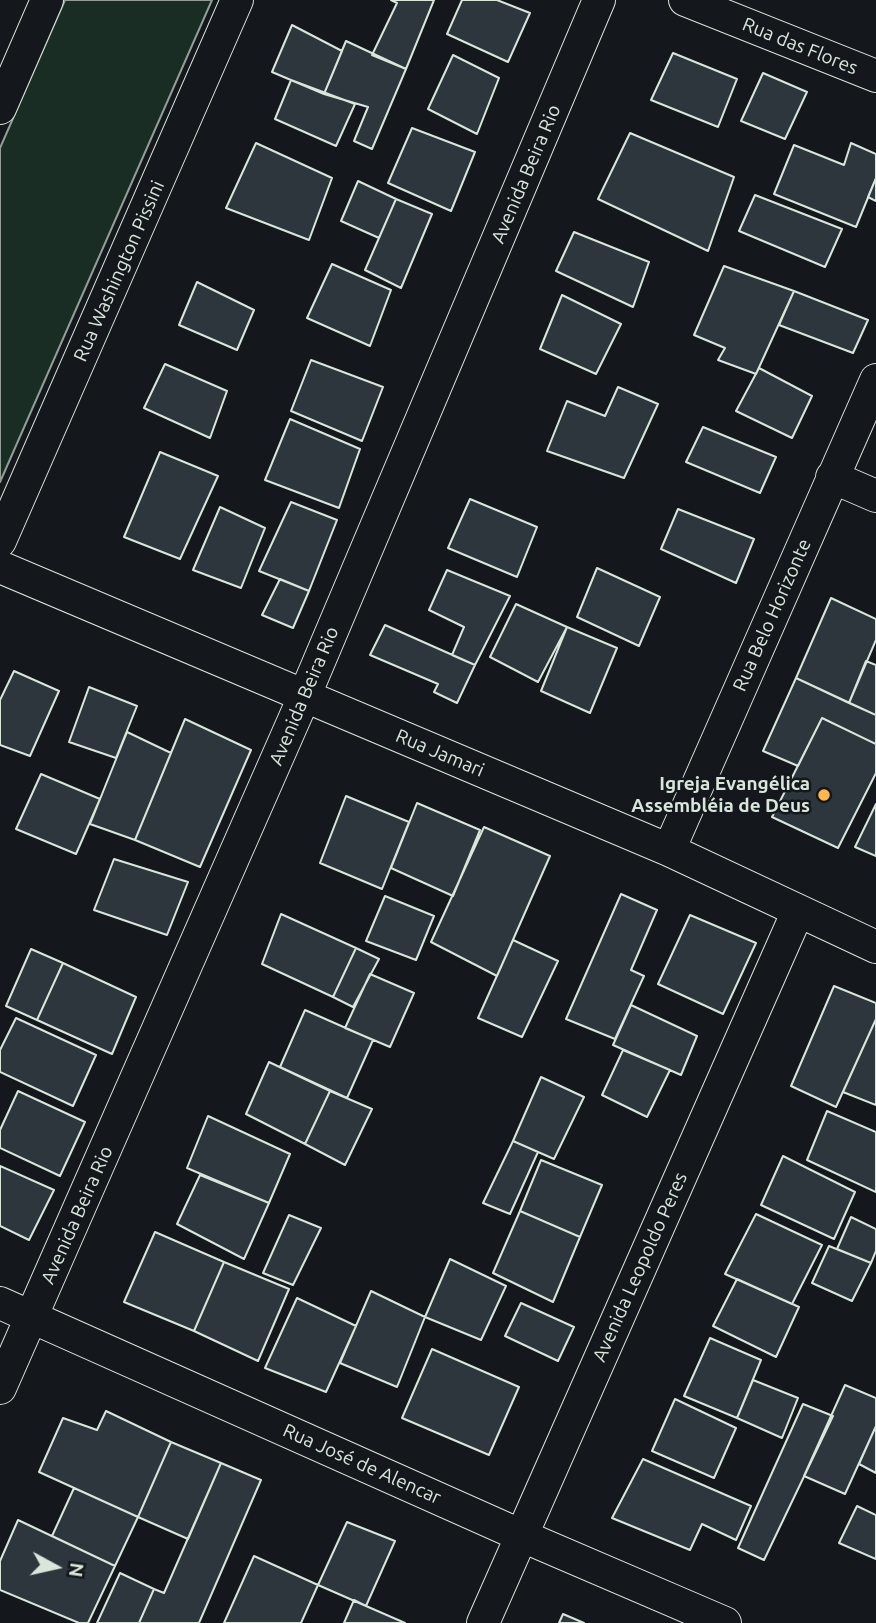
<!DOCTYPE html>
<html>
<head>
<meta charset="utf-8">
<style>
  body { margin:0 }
  #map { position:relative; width:876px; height:1623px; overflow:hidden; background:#14181c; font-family:Ubuntu,sans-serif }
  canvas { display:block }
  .north { position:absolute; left:21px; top:1532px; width:70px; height:70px; -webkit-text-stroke:5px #14181c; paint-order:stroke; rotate:98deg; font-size:19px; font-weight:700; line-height:28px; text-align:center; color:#d8e6dc }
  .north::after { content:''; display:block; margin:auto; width:24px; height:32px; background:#d8e6dc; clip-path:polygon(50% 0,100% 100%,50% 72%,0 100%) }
</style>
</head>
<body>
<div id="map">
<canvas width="876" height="1623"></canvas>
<div class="north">N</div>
</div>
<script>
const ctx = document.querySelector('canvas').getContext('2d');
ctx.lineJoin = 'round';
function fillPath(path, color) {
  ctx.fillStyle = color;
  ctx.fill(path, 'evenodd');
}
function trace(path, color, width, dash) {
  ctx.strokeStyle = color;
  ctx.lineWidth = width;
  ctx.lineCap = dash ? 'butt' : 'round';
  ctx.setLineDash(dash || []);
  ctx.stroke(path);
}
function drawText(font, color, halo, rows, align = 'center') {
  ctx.font = font + ' Ubuntu,sans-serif';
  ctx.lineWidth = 5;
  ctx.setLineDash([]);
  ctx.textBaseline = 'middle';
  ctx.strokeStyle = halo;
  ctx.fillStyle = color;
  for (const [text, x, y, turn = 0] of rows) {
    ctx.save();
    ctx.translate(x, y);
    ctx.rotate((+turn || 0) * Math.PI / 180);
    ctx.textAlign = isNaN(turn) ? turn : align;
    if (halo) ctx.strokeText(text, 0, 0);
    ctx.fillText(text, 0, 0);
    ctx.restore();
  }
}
const green = new Path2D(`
  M65,0H212L0,482V148Z`);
fillPath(green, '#1a2d24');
trace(green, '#939e99', 2);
const building = new Path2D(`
  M391,0H434L406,69L372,55L397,3Z
  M462,0H497L530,13L508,62L447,34Z
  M292,25L342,51L324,94L272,72Z
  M346,41L406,69L372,149L354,141L368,107L324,94Z
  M673,53L737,79L718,127L651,100Z
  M453,55L499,78L477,134L428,109Z
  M763,73L807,92L785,139L741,121Z
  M291,80L355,104L336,146L275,119Z
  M412,128L475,152L451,211L388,183Z
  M630,133L734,177L708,251L598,199Z
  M256,143L332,178L309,240L226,208Z
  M851,143L876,154V178L856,227L774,194L794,145L844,165Z
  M876,178V201L868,197Z
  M358,181L396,199L379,238L341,221Z
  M755,195L842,229L825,267L739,231Z
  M396,199L432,214L401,288L365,270Z
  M574,232L649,262L633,307L556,271Z
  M332,264L391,290L370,346L307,318Z
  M724,266L794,291L756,374L718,360L725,348L694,335Z
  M197,282L254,310L237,350L179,325Z
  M794,291L868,320L853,353L779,325Z
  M562,295L621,324L596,374L540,349Z
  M311,360L383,387L362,441L291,411Z
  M165,364L227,391L210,438L144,408Z
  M759,368L812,396L792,438L736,411Z
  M618,387L658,404L624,478L547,451L567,401L605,416Z
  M290,419L360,449L339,508L265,480Z
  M703,427L776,457L760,493L686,462Z
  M160,452L218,476L180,559L124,537Z
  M470,499L537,527L517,577L448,548Z
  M291,502L337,520L309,591L259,571Z
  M220,507L265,528L241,588L193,570Z
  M678,509L754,539L736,583L661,549Z
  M597,568L660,597L639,646L577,617Z
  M447,570L510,596L475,665L452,655L464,627L429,610Z
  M280,579L309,591L293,628L262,615Z
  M831,598L876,619V640L849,703L796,678Z
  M516,604L567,627L538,682L490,657Z
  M385,625L475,665L457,703L434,692L438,684L370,655Z
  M567,627L617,648L590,713L541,691Z
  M866,661L876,665V715L849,703Z
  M14,671L59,691L30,756L0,745V700Z
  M796,678L876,715V744L822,718L798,766L763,751Z
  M89,687L137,706L116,758L69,742Z
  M822,718L876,744V773L838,848L772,817Z
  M185,719L251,750L200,867L135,840Z
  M127,732L171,753L135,840L90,824Z
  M41,774L100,799L76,854L16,829Z
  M346,796L409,822L382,889L320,863Z
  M417,803L480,830L453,896L391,868Z
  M876,804V856L855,847Z
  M484,827L550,856L497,976L431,942Z
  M114,859L188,882L167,935L94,910Z
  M621,894L657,910L631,970L644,976L615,1039L566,1019Z
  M385,896L434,916L416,960L366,941Z
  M281,914L356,948L333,997L262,964Z
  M690,915L756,943L723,1014L658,984Z
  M513,940L558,961L522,1037L478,1018Z
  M356,948L379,959L353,1007L333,997Z
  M31,949L63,963L37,1020L6,1006Z
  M63,963L136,997L112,1054L37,1020Z
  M370,974L414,993L390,1047L345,1028Z
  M834,986L876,1003V1019L836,1107L791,1086Z
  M631,1005L697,1036L681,1075L613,1045Z
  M305,1010L373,1040L347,1098L280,1067Z
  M16,1018L96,1055L73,1106L0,1072V1050Z
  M876,1019V1105L843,1092Z
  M623,1050L670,1070L647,1117L602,1095Z
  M269,1062L330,1091L305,1144L246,1114Z
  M541,1077L584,1097L554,1159L513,1141Z
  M18,1091L85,1122L60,1176L0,1148V1130Z
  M330,1091L372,1109L345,1165L305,1144Z
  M827,1111L876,1132V1192L807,1160Z
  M208,1116L290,1154L269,1203L187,1168Z
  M513,1141L538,1152L510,1214L483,1203Z
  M783,1156L855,1192L834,1239L761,1205Z
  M541,1160L602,1185L580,1237L520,1211Z
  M0,1166L54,1190L29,1240L0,1226Z
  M200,1175L269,1203L244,1259L177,1224Z
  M520,1211L580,1237L553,1302L493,1273Z
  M756,1214L822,1245L792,1304L725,1274Z
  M289,1215L321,1228L293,1285L263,1273Z
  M851,1217L876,1229V1251L871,1263L837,1249Z
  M155,1232L224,1262L194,1331L124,1302Z
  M829,1246L871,1263L852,1301L812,1283Z
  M450,1259L506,1286L481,1340L425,1317Z
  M224,1262L289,1289L258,1361L194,1331Z
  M737,1279L799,1307L776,1357L713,1326Z
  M371,1291L425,1317L397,1387L340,1363Z
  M297,1298L356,1326L326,1392L265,1368Z
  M521,1303L574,1327L558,1361L505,1336Z
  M710,1338L761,1360L737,1418L684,1396Z
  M432,1349L519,1387L489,1455L402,1418Z
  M753,1380L798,1398L782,1438L737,1418Z
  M845,1385L876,1398V1426L845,1494L804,1476Z
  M675,1399L736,1428L714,1478L652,1451Z
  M803,1404L833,1416L764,1560L738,1548Z
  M106,1411L171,1442L138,1517L39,1472L63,1418L97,1430Z
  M876,1426V1473L859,1464Z
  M171,1442L221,1463L188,1539L138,1517Z
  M643,1459L751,1506L736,1540L702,1524L690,1550L612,1518Z
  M221,1463L261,1480L199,1623H139L154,1589L164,1593Z
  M74,1488L138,1517L115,1566L52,1536Z
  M857,1506L876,1515V1559L839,1543Z
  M18,1520L115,1566L88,1623H79L0,1590V1561Z
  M347,1522L395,1541L366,1606L318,1585Z
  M254,1556L318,1585L301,1623H224Z
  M120,1573L154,1589L139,1623H97Z
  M354,1600L366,1606L405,1623H344Z
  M563,1614L584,1623H559Z`);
fillPath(building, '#2c363c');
trace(building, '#d8e6dc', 2);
const street = new Path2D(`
  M685,0L876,76
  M0,108L47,0
  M832,477L876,496
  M0,541L237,0
  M0,567L669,850L876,947
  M669,850L876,380
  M0,1303L520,1535L725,1623
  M0,1388L304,697L599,0
  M483,1623L798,911`);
trace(street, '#d8e6dc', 34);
trace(street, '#14181c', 32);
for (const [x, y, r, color] of [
  [824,795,7,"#ffb74d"]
]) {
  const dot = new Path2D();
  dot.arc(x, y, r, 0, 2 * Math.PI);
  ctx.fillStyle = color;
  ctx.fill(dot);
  trace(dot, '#14181c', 2.5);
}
drawText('19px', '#d8e6dc', '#14181c', [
  ["Rua das Flores",800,46,22],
  ["Avenida Beira Rio",526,174,-67],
  ["Rua Washington Pissini",119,271,-66],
  ["Rua Belo Horizonte",772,615,-66],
  ["Avenida Beira Rio",304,696,-67],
  ["Rua Jamari",440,753,23],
  ["Avenida Beira Rio",77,1215,-66],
  ["Avenida Leopoldo Peres",640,1267,-66],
  ["Rua José de Alencar",362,1464,24]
]);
drawText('bold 19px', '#d8e6dc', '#14181c', [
  ["Igreja Evangélica",810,784],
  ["Assembléia de Deus",810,806]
], 'right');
</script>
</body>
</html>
